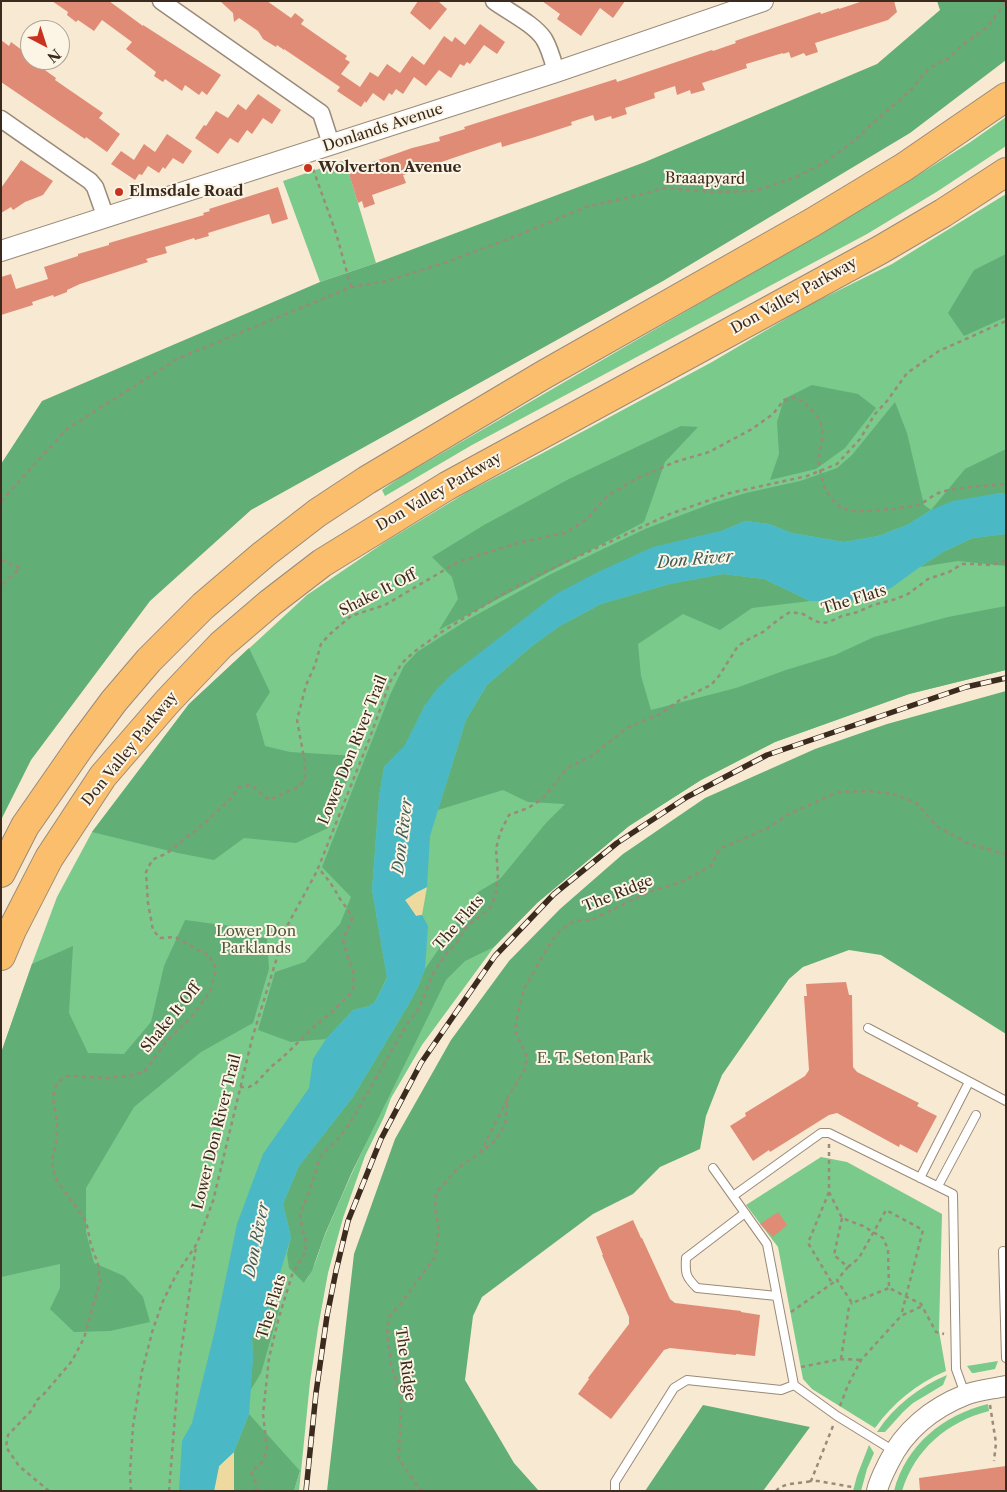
<!DOCTYPE html>
<html>
<head>
<meta charset="utf-8">
<style>
  body { margin:0 }
  #map { position:relative; width:1007px; height:1492px; overflow:hidden; background:#f8e9d2; font-family:"Libre Caslon Text",serif }
  canvas { display:block }
  .frame { position:absolute; inset:0; border:2px solid #3b2a1e; pointer-events:none }
  .north { position:absolute; left:20px; top:20px; width:50px; height:50px; box-sizing:border-box; background:#fcf5e5; border:1px solid #afa495; border-radius:50%; rotate:140deg; font-size:14px; font-weight:700; line-height:20px; text-align:center; color:#3b2a1e }
  .north::after { content:''; display:block; margin:auto; width:18px; height:22px; background:#c8321e; clip-path:polygon(50% 0,100% 100%,50% 72%,0 100%) }
</style>
</head>
<body>
<div id="map">
<canvas width="1007" height="1492"></canvas>
<div class="frame"></div>
<div class="north">N</div>
</div>
<script>
const ctx = document.querySelector('canvas').getContext('2d');
ctx.lineJoin = 'round';
function fillPath(path, color) {
  ctx.fillStyle = color;
  ctx.fill(path, 'evenodd');
}
function trace(path, color, width, dash) {
  ctx.strokeStyle = color;
  ctx.lineWidth = width;
  ctx.lineCap = dash ? 'butt' : 'round';
  ctx.setLineDash(dash || []);
  ctx.stroke(path);
}
function drawText(font, color, halo, rows, align = 'center') {
  ctx.font = font + ' "Libre Caslon Text",serif';
  ctx.lineWidth = 4;
  ctx.setLineDash([]);
  ctx.textBaseline = 'middle';
  ctx.strokeStyle = halo;
  ctx.fillStyle = color;
  for (const [text, x, y, turn = 0] of rows) {
    ctx.save();
    ctx.translate(x, y);
    ctx.rotate((+turn || 0) * Math.PI / 180);
    ctx.textAlign = isNaN(turn) ? turn : align;
    if (halo) ctx.strokeText(text, 0, 0);
    ctx.fillText(text, 0, 0);
    ctx.restore();
  }
}
fillPath(new Path2D(`
  M1006,117V146L938,191L867,234L472,445L385,496L382,490L401,477L893,191L969,143Z
  M345,160L376,263L320,282L283,181Z
  M1006,194V670L909,694L775,742L701,780L629,826L537,903L494,947L422,1045L391,1098L384,1117L365,1156L343,1218L328,1273L318,1328L310,1382L299,1491H294L300,1471L281,1491H1V1053L32,964L57,897L92,832L189,704L307,595L385,542L469,491L539,455L712,362L809,305L892,264ZM382,1109C363,1149 344,1189 327,1230C319,1248 316,1268 304,1283L347,1143Z
  M821,1157L847,1162L942,1214L939,1331L946,1371C916,1384 894,1402 875,1428L812,1389L803,1379L778,1247L746,1205Z
  M998,1361L995,1369L974,1373H972L967,1366Z
  M947,1375L943,1385L913,1403L903,1412L885,1432H877C894,1406 919,1387 947,1375Z
  M988,1404L989,1411C947,1422 915,1449 902,1491H894C906,1445 943,1415 988,1404Z
  M869,1445L874,1453L867,1469L861,1491H853L857,1476Z`), '#79ca8b');
fillPath(new Path2D(`
  M937,1H1006V60L910,133L663,281L251,510L150,601L31,760L1,820V464L42,401L320,282L376,263L645,162L877,64L940,10Z
  M1006,254V317L964,336L948,313L974,270Z
  M812,385L858,394L876,408L845,448L816,469L770,480L779,454L777,422L784,399Z
  M895,402L907,433L924,505L931,510L965,469L1004,450H1006V494L999,493L931,510L907,525L878,536L844,542L792,533L769,524L745,521L724,530L425,705L405,746L384,767L379,797L372,890L387,977L375,1002L369,1006L353,1010L326,1039L291,1042L258,1030L275,972L305,962L340,924L351,897L322,867L390,695L404,666L417,652L469,619L551,574L645,529L713,503L746,493L800,481L837,468L852,455Z
  M681,426L698,427L665,462L644,522L439,630L458,599L452,577L432,557L484,525L569,479Z
  M1006,534V566L958,561L920,567L943,552L973,538Z
  M723,574L764,579L810,601L752,608L720,630L683,614L638,644L641,676L651,710L736,688L786,670L835,655L874,637L948,617L1006,606V670L909,694L775,742L701,780L629,826L537,903L494,947L465,961L446,980L352,1172L325,1234L312,1271L304,1283L289,1268L287,1254L291,1237L283,1204L299,1166L353,1097L410,1002L418,987L425,969L478,892L500,879L546,823L565,804L528,802L503,790L438,810L466,720L487,685L532,646L560,626L601,604L670,584Z
  M249,648L270,692L256,714L265,746L290,752L357,756L328,828L296,843L244,838L214,860L178,853L92,832L189,704Z
  M1006,691V1034L881,955L849,950L803,967L789,979L722,1075L706,1116L700,1149L660,1167L633,1194L593,1214L482,1297L473,1316L465,1380L514,1463L539,1491H327L354,1254L395,1139L451,1040L509,961L560,909L623,854L705,798L815,749L887,724Z
  M185,920L230,926L267,939L269,969L253,1023L201,1052L134,1107L86,1188V1232L94,1263L124,1276L143,1297L150,1322L110,1331L74,1332L50,1309L60,1288V1264L1,1277V1053L32,964L73,946L69,1013L88,1053L124,1054L151,1022L164,966Z
  M275,1293L280,1307L261,1373L250,1391L253,1358L252,1336L265,1322Z
  M703,1405L810,1427L763,1491H645Z
  M249,1414L300,1471L294,1491H234V1452Z`), '#62ae77');
fillPath(new Path2D(`
  M427,887L422,915L416,916L405,900L417,892Z
  M234,1452V1491H214L219,1466Z`), '#eeda9e');
fillPath(new Path2D(`
  M999,493L1006,494V534L973,538L943,552L920,567L891,588L847,602L810,601L764,579L723,574L670,584L601,604L560,626L532,646L487,685L466,720L430,836L427,887L417,892L405,900L416,916L422,915L428,926L425,969L418,987L410,1002L353,1097L299,1166L283,1204L291,1237L265,1322L252,1336L253,1358L249,1414L234,1452L219,1466L214,1491H179L182,1441L192,1423L215,1330L237,1224L263,1154L309,1088L313,1059L326,1039L353,1010L369,1006L375,1002L387,978L372,890L379,797L384,767L405,745L425,705L436,690L451,675L556,594L600,571L653,547L724,530L745,521L769,524L792,533L844,542L878,536L907,525L931,510L953,501Z`), '#4bb9c5');
fillPath(new Path2D(`
  M52,1H109L143,26V25L221,75L207,95L202,91L199,95L185,85L182,91L165,79L163,82L154,76L156,72L126,49L132,42L102,20L94,31L78,20L76,22L67,15L68,12Z
  M220,1H267L291,18L295,13L304,20L301,24L347,56L345,59L350,62L341,74L360,87L370,72L378,77L387,64L400,73L412,56L424,65L444,36L452,42L455,37L465,45L480,24L505,42L497,54L484,45L470,64L467,62L464,66L460,64L451,78L439,70L426,86L414,77L403,94L396,89L392,95L389,93L384,101L373,93L366,103L365,101L361,107L337,91L340,87L284,49V50L277,45L276,47L263,39L258,31L239,18L234,22L233,13Z
  M418,1H438L447,9L430,30L410,13Z
  M542,1H625L613,18L600,8L581,36L557,19L560,14Z
  M863,1H894L897,12L888,20L815,43L818,52L806,56L804,53L791,58L789,52L783,54V53L746,64L747,68L702,83L705,90L691,94L690,90L677,95L675,86L654,93L655,98L625,108L627,114L612,119L611,116L595,121L593,115L571,122L572,125L535,137L502,147L501,142L453,158L427,167V168L403,175L406,183L372,195L375,204L364,208L362,201L358,203L349,174L366,169L364,165L412,148L440,141L439,137L465,129L464,127L616,79L617,82L712,50L713,51L736,43L735,41L820,12L821,14L839,8V9Z
  M1,40L9,46L11,42L30,56V60H47L42,68L56,78L55,80L103,113L99,118L120,134L107,152L86,137L85,139L1,82Z
  M258,94L281,110L272,124L263,118L252,134L247,130L238,143L230,138L218,154L195,138L204,125L206,126L216,111L228,118L238,104L246,110Z
  M167,134L192,151L183,164L173,158L165,169L163,167L159,173L148,166L142,175L139,174L135,180L111,164L121,151L134,160L144,144L155,152Z
  M21,160L53,181L43,195L25,202L13,210L11,207L1,213V188Z
  M278,187L288,219L272,224L269,214L208,233L209,236L195,240L194,238L165,247L167,253L146,259L148,262L80,284L67,290V292L54,297L53,295L32,302L33,305L1,315V277L11,274L16,289L48,279L44,267L78,256V254L109,245V243L204,215L203,213L210,211L209,209Z
  M846,982L849,995H852L853,1067L857,1072L919,1103L917,1106L937,1116L917,1153L900,1144L899,1147L837,1113L829,1115L770,1152L769,1150L753,1161L730,1126L746,1116L745,1113L805,1076L809,1070L804,996H807L806,984Z
  M778,1212L787,1225L773,1237L760,1224Z
  M633,1220L641,1238H642L670,1299L675,1303L741,1311V1312L760,1315L755,1356L736,1354V1355L670,1348L664,1350L611,1419L578,1394L589,1379L588,1378L629,1324V1317L602,1255H603L596,1237Z
  M1006,1466V1491H920L919,1478Z`), '#e08b75');
const service = new Path2D(`
  M868,1028L1006,1101
  M713,1168L767,1244L794,1385L837,1416L894,1451
  M920,1178L969,1082
  M938,1186L976,1115
  M733,1196L821,1133H829L953,1194L956,1369L965,1394
  M745,1213L686,1258C685,1274 686,1277 697,1288L777,1296
  M1003,1251L1006,1358
  M615,1491V1482L674,1388L687,1380L781,1390L794,1385`);
const minor = new Path2D(`
  M161,1L321,113L331,144
  M494,1C509,12 534,24 544,39C550,49 553,61 556,72
  M1,119L90,181L95,187L106,218`);
const tertiary = new Path2D(`
  M1,251L556,72L763,1
  M877,1491C879,1481 884,1472 889,1462C904,1431 932,1408 965,1395C977,1390 992,1389 1006,1386`);
const motorway = new Path2D(`
  M1,873L25,826L82,744L114,701L149,660L203,606L264,554L317,513L367,480L545,374L813,222L904,167L1006,97
  M1,956L12,930L49,858L103,776L167,702L221,645L270,603L322,563L447,486L880,250L943,213L1006,172`);
trace(service, '#9a8a78', 10);
trace(minor, '#9a8a78', 19);
trace(tertiary, '#9a8a78', 22);
trace(motorway, '#9a8a78', 30);
trace(new Path2D(`
  M313,169L336,233L351,287
  M1,501L67,429L177,359L351,287L387,281L450,261L526,232L586,207L643,194L665,188L713,192L755,191L794,178L824,163L854,141L877,119L910,91L928,69L949,58L962,45L986,28L1006,2
  M1,560L20,568L1,586
  M240,1087H249L255,1084L272,1066L282,1058L318,1023L331,1013L351,993L354,986L353,969L348,959L343,939L352,920C350,911 345,906 340,899C333,886 328,879 319,869
  M829,1144V1192L842,1218L863,1226L883,1238L888,1249L889,1288L921,1304L936,1332L944,1334
  M480,1153L507,1100
  M829,1192L808,1243L832,1283
  M842,1218L834,1255L848,1267L837,1280L852,1303L889,1288
  M848,1267L859,1258L886,1210L923,1230L901,1316
  M791,1312L837,1280
  M841,1359L849,1307L852,1303
  M801,1367L841,1359L861,1360
  M990,1405L996,1443L994,1461
  M840,1406L848,1385L861,1360L901,1316L922,1306
  M833,1426L811,1481H818L852,1487
  M49,1491L19,1466L6,1447L8,1435L32,1410L37,1400L43,1395L72,1361L84,1338L100,1281L98,1264L91,1245L86,1221L55,1178L52,1161L56,1142L57,1125L53,1096L57,1083L67,1076L106,1078L129,1076L144,1072L166,1042L192,1016L210,992L216,969L209,955L202,952L175,937L160,938L153,930L148,903L146,872L152,860L167,853L207,821L230,799L239,787L251,785L269,800L298,787L305,780V763L297,720L306,685L315,665L321,644L330,634L351,616L385,605L458,562L518,543L565,533L586,520L608,495L638,478L675,462L709,452L752,429L773,414L784,400L796,397C806,404 817,412 821,425C825,434 820,445 819,455C818,477 828,509 854,511C864,512 914,508 922,503C928,500 934,494 941,492C959,487 987,486 1006,484
  M131,1491L130,1473L133,1426L142,1371L153,1329L163,1301L176,1275L196,1245L200,1236L213,1201L252,1039L286,928L317,871L369,740L390,682L402,663L414,652L440,633L501,595L540,574L670,514L730,493L807,476L837,464L860,439L875,414L887,401L907,373L939,351L1006,321
  M169,1491L179,1366L196,1246
  M256,1491V1483L251,1472L262,1462L267,1449L263,1414L269,1358L279,1317L292,1275L306,1251L305,1237L302,1228L300,1214L310,1190L320,1157L338,1139L350,1123L407,1024L419,1008L433,974L445,955L458,941L466,927L488,910L493,903L496,891L498,875L496,849L500,833L509,815L528,808L542,799L554,785L566,769L593,755L628,727L658,715L680,700L711,685L719,676L738,646L749,639L763,632L779,619L790,612L803,614L815,621L822,623L829,622L842,616L858,612L873,605L896,599L908,594L928,579L949,572L962,564H974L991,565L1006,561
  M423,1491L418,1487L399,1459L401,1395L391,1364L387,1333L389,1317L399,1306L435,1257L439,1230L435,1208L436,1193L457,1169L493,1143L505,1125L508,1097L525,1069L527,1057L515,1031L517,1018L524,989L550,943L560,931L574,921L591,920L649,892L681,882L711,866L719,849L766,829L789,814L838,792L869,791L893,794L915,802L938,827L969,844L1006,854
  M776,1491C783,1482 800,1484 811,1481`), '#9a8a78', 2.5, [4, 4]);
trace(service, '#fff', 8);
trace(minor, '#fff', 16);
trace(tertiary, '#fff', 20);
trace(motorway, '#fabe6d', 28);
const rail = new Path2D(`
  M306,1491L316,1393L327,1316L336,1271L348,1221L381,1139L421,1063L495,956L554,894L617,843L687,797L767,755L966,687L1006,678`);
trace(rail, '#3b2a1e', 5.5);
trace(rail, '#fcf5e5', 4, [11]);
for (const [x, y, r, color] of [
  [308,168,5,"#c8321e"],
  [119,192,5,"#c8321e"]
]) {
  const dot = new Path2D();
  dot.arc(x, y, r, 0, 2 * Math.PI);
  ctx.fillStyle = color;
  ctx.fill(dot);
  trace(dot, '#fcf5e5', 2);
}
drawText('15px', '#3b2a1e', '#fcf5e5', [
  ["Donlands Avenue",383,128,-18],
  ["Braaapyard",705,179,1],
  ["Don Valley Parkway",794,296,-29],
  ["Don Valley Parkway",439,492,-30],
  ["Shake It Off",378,593,-27],
  ["The Flats",854,600,-17],
  ["Don Valley Parkway",130,749,-51],
  ["Lower Don River Trail",353,750,-68],
  ["The Ridge",618,894,-22],
  ["The Flats",459,923,-49],
  ["Shake It Off",171,1018,-51],
  ["Lower Don River Trail",217,1132,-76],
  ["The Flats",272,1307,-73],
  ["The Ridge",405,1364,82]
]);
drawText('bold 15px', '#3b2a1e', '#fcf5e5', [
  ["Wolverton Avenue",318,168],
  ["Elmsdale Road",129,192]
], 'left');
drawText('15px', '#4e5a3f', '#fcf5e5', [
  ["Lower Don",256,932],
  ["Parklands",256,949],
  ["E. T. Seton Park",594,1059]
]);
drawText('italic 16px', '#415c58', '#fcf5e5', [
  ["Don River",695,560,-5],
  ["Don River",403,836,-83],
  ["Don River",257,1240,-79]
]);
</script>
</body>
</html>
